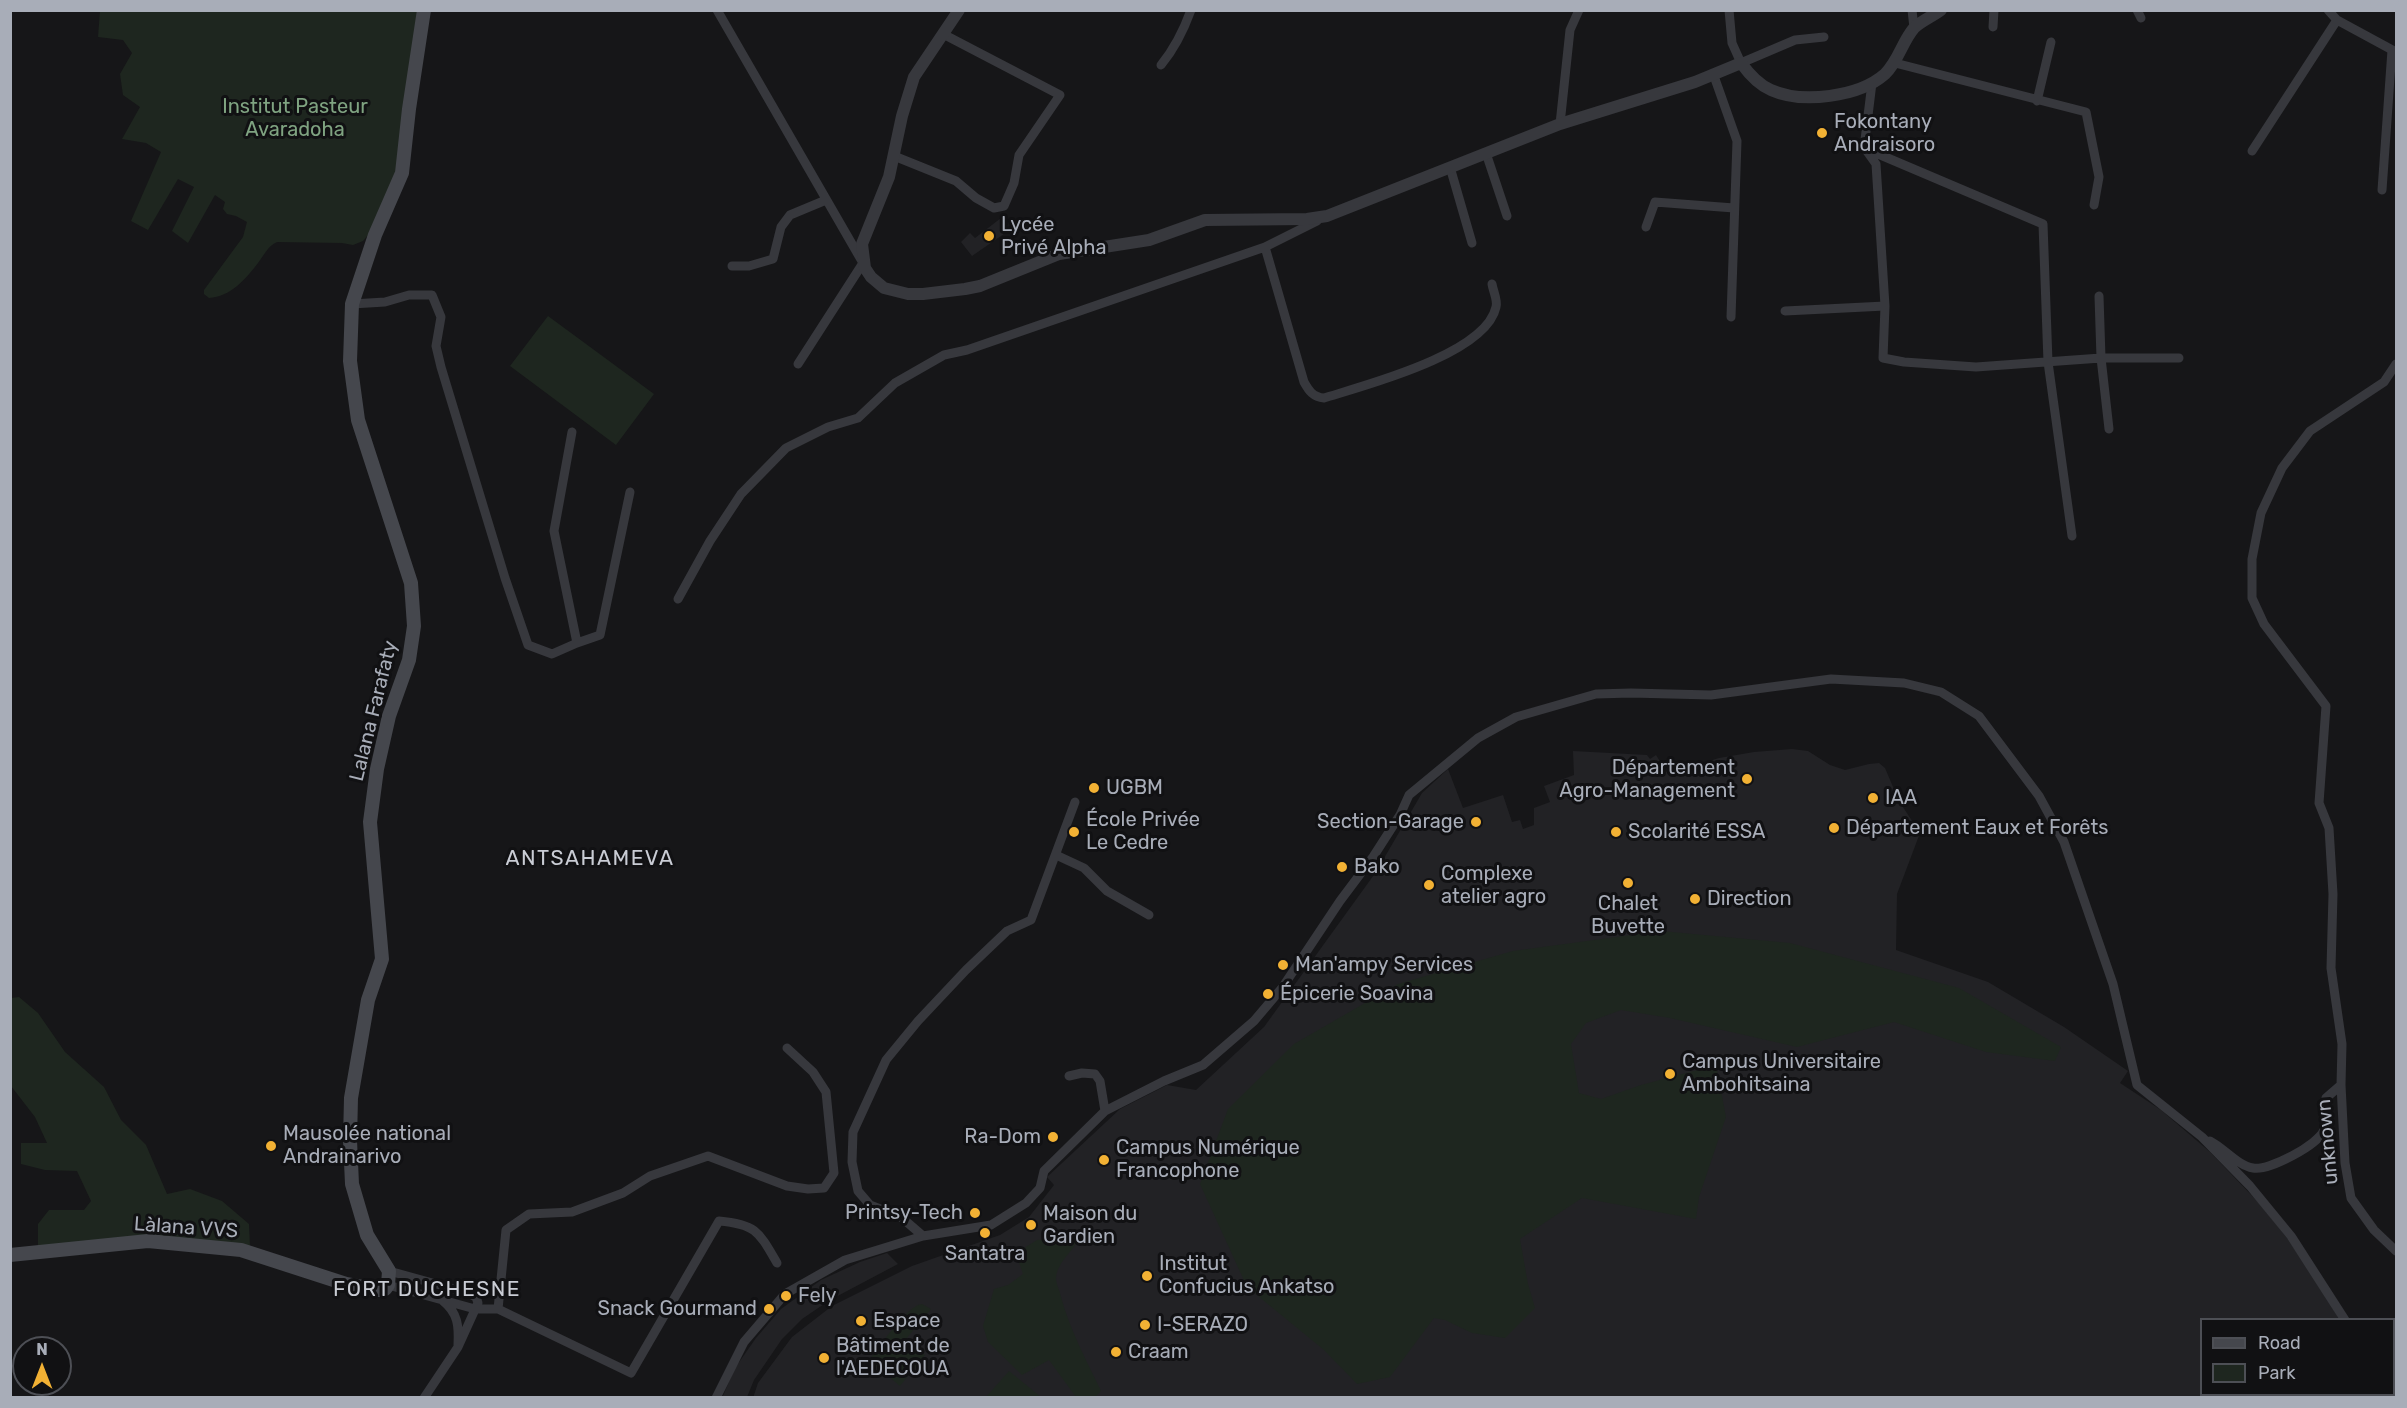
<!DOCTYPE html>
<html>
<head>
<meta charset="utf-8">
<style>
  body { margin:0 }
  #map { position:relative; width:2407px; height:1408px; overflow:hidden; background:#161618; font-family:Rubik,sans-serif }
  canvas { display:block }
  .frame { position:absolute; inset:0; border:12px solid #a8adb8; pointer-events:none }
  .legend { position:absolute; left:2200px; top:1318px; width:195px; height:78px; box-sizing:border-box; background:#111113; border:2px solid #4d4f55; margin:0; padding:8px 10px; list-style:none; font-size:18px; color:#a8adb8 }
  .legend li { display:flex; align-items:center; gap:12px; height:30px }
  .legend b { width:30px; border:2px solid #4d4f55 }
  .north { position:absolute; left:12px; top:1336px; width:60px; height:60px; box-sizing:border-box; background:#111113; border:2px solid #4d4f55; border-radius:50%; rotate:0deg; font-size:16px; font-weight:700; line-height:24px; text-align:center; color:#a8adb8 }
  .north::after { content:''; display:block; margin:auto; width:21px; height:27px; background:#f2b134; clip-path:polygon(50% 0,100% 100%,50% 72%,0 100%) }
</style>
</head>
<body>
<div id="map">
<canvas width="2407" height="1408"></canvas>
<div class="frame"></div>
<ul class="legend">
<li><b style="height:8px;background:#45474d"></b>Road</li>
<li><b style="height:16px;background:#1e261f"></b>Park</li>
</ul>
<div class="north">N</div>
</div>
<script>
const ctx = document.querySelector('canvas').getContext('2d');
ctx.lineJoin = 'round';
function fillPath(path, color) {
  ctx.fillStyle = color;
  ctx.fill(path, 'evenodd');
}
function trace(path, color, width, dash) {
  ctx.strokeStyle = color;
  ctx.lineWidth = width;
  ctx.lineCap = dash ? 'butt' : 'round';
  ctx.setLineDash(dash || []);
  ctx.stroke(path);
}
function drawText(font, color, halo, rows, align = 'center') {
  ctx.font = font + ' Rubik,sans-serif';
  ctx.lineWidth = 6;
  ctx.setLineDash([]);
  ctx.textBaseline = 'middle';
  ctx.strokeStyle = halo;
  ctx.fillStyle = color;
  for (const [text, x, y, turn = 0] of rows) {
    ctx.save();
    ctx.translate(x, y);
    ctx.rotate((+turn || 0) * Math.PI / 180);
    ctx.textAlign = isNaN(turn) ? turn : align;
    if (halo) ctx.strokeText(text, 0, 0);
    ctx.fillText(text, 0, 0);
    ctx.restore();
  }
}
fillPath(new Path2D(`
  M1001,218L1011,229L972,256L961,242L970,233L975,238Z
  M1792,749L1808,751L1830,765L1845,770L1869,764L1879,763L1885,768L1899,801L1920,833L1897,894L1896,950L1988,982L2064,1027L2128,1071L2120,1083L2161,1110L2210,1152L2259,1203L2287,1238L2322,1289L2339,1319L2202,1320V1394H2378L2379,1397L753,1398L758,1383L792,1337L832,1306L912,1266L1000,1235L1029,1217L1054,1185L1047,1177L1120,1109L1167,1085L1196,1090L1264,1027L1376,872L1422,793L1448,769L1463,808L1503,795L1512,822L1520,820L1523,829L1534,825V808L1550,802L1544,786L1574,775L1573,751L1647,755L1650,759L1656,755L1668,774L1719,758L1754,752Z
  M887,1253L898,1264L830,1300L802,1319L782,1339L754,1380L747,1397L722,1398L735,1368L756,1338L781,1309L821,1280L860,1262Z`), '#222225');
fillPath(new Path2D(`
  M100,11H418L396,176L374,228L363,241L353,245L342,243L277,242C268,246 264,255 258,263C246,279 230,297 209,298L204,294V290L243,237L247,222L236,216L227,214L223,209L225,202L215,195L188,243L172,231L194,187L178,179L148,230L131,221L161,152L146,143L122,139L140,107L123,95L120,74L132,53L123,40L98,37Z
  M548,316L654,394L616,445L510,366Z
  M1661,931L1790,943L1959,988L2061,1047L2055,1061L1986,1052L1894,1022L1797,1047L1670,1018L1621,1010L1586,1023L1571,1044L1579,1093L1601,1099L1641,1085L1716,1065L1726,1117L1699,1197L1696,1219L1582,1198L1520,1239L1528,1284L1535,1308L1505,1338L1472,1333L1445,1320L1434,1318L1390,1377L1357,1384L1324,1350L1247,1287L1200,1184L1228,1109L1294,1044L1398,984L1513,951Z
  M19,997L38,1013L65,1052L104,1087L121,1120L146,1145L167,1194L190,1189L222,1201L249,1224L250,1247L38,1248V1224L49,1210H84L91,1201L77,1171L45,1170L21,1164V1143H47L35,1117L11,1086V998Z
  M1080,1230C1081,1247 1057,1259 1056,1278C1056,1284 1060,1291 1061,1297C1070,1330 1086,1360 1101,1391L1095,1397H1076L1049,1360L1022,1375L988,1342L983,1326L994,1289L1008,1285L1023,1274L1019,1262L1021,1250L1037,1240L1058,1238Z
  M922,1304L931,1309L906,1339L925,1355L900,1386L869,1360C880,1347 906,1306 922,1304Z
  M1009,1371L1041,1397H986Z`), '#1e261f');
trace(new Path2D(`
  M717,10L863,263L798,364
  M1729,10L1732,43L1741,63L1795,40L1824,37
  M1912,10L1914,28
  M2137,10L2141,18
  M2328,10L2337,20L2396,52
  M1993,27L1994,10
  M1895,63L2086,112L2099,177L2094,205
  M1161,65C1175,48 1183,32 1191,10
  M1714,76L1737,141L1731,317
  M1872,83L1864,148L2043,224L2048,362L2072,536
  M2037,101L2051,42
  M1560,124L1570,30L1579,10
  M1866,150L1876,164L1885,306L1883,358L1904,362L1976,367L2101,358H2179
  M2252,151L2337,20
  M1486,153L1507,216
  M894,156L956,181L976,198L994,208L1004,206L1014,183L1019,155L1060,95L943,34
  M1450,167L1472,243
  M2382,190L2392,50
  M1646,227L1655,202L1734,208
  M1265,247L1304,382C1309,391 1313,397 1324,398C1366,385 1486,354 1496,307C1498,300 1493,291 1492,284
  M732,266H749L773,259L781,227L790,215L826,200
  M2099,296L2101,358L2109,429
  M352,304L385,302L409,295H432L441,317L436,346L441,367L505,578L528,645L552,654L577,643L554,531L572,432
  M1785,311L1885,306
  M2396,364L2384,382L2310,431L2282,468L2261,513L2252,559V598L2264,624L2326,706L2319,803L2329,828L2333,894L2331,968L2342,1044L2341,1085L2345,1163L2351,1198L2374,1230L2396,1251
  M678,599L710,541L741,494L786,448L828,427L858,418L895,383L944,355L967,350L1265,247L1317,221
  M577,643L600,635L630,492
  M1056,855L1084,868L1107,891L1149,915
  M1069,1076L1082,1073L1095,1074L1100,1081L1105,1111
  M2210,1141C2224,1148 2238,1166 2253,1168C2269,1171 2318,1145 2324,1130C2328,1121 2325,1108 2326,1098L2341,1085
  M923,1236L901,1217L870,1205L858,1191L852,1162L853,1132L886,1060L918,1021L966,970L1007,931L1031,920L1075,802
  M389,1271L465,1292L476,1297L478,1303L458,1347L424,1398
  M388,1285L475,1309H498L631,1373L719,1221C756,1224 759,1232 777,1263
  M443,1301C458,1313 459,1326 458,1345
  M498,1309L506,1230L529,1214L572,1212L623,1193L650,1176L708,1156L787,1186L808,1189L824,1188L834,1173L826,1092L813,1072L787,1048
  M2384,1394L2385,1398
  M716,1398L744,1342L785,1294L845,1260L923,1236L991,1225L1026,1203L1040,1188L1044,1171L1105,1111L1164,1081L1203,1065L1254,1021L1282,988L1340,901L1373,857L1400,815L1409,795L1478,738L1516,717L1596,694L1631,693L1711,695L1831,679L1904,683L1941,692L1979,716L2039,796L2064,842L2113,984L2137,1085L2202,1137L2250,1186L2291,1236L2345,1320`), '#37383d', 9);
trace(new Path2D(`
  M959,10L914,77L902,116L889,177L862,244L865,268L871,277L884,288L908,294H923L965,289L980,286L1059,254L1149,240L1205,220L1307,219L1327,216L1560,124L1695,82L1741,63C1749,74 1759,85 1771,90C1802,104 1859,97 1885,74C1899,60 1902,42 1914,28C1921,21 1933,16 1941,10`), '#37383d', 12);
trace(new Path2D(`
  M10,1255L148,1241L241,1250L346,1284L379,1290L385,1289L388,1285L389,1271L367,1235L352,1184L350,1140L351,1098L368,1000L382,959L370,822L377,769L389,716L409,660L414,626L411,583L358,420L350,361L352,304L375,235L402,173L409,109L424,10`), '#45474d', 14);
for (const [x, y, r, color] of [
  [1822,133,6,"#f2b134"],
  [989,236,6,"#f2b134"],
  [1747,779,6,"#f2b134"],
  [1094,788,6,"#f2b134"],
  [1873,798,6,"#f2b134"],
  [1476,822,6,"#f2b134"],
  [1834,828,6,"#f2b134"],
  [1074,832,6,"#f2b134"],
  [1616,832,6,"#f2b134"],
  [1342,867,6,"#f2b134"],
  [1628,883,6,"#f2b134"],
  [1429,885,6,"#f2b134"],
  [1695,899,6,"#f2b134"],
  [1283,965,6,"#f2b134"],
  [1268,994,6,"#f2b134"],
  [1670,1074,6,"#f2b134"],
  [1053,1137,6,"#f2b134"],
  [271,1146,6,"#f2b134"],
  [1104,1160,6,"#f2b134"],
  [975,1213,6,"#f2b134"],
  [1031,1225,6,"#f2b134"],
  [985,1233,6,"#f2b134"],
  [1147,1276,6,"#f2b134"],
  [786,1296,6,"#f2b134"],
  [769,1309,6,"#f2b134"],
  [861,1321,6,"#f2b134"],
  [1145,1325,6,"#f2b134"],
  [1116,1352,6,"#f2b134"],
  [824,1358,6,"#f2b134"]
]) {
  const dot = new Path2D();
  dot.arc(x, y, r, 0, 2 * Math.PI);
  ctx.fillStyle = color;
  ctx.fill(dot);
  trace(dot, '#111113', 2);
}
drawText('20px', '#7fa381', '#111113', [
  ["Institut Pasteur",295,107],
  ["Avaradoha",295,130]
]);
drawText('20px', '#a8adb8', '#111113', [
  ["Fokontany",1834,122],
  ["Andraisoro",1834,145],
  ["Lycée",1001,225],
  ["Privé Alpha",1001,248],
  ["Département",1735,768,"right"],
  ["Agro-Management",1735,791,"right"],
  ["UGBM",1106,788],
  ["IAA",1885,798],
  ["École Privée",1086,820],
  ["Le Cedre",1086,843],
  ["Section-Garage",1464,822,"right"],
  ["Département Eaux et Forêts",1846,828],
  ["Scolarité ESSA",1628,832],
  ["Bako",1354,867],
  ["Complexe",1441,874],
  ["atelier agro",1441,897],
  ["Direction",1707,899],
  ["Chalet",1628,904,"center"],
  ["Buvette",1628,927,"center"],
  ["Man'ampy Services",1295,965],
  ["Épicerie Soavina",1280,994],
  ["Campus Universitaire",1682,1062],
  ["Ambohitsaina",1682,1085],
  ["Mausolée national",283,1134],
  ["Andrainarivo",283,1157],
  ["Ra-Dom",1041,1137,"right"],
  ["Campus Numérique",1116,1148],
  ["Francophone",1116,1171],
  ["Printsy-Tech",963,1213,"right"],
  ["Maison du",1043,1214],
  ["Gardien",1043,1237],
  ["Santatra",985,1254,"center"],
  ["Institut",1159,1264],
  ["Confucius Ankatso",1159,1287],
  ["Fely",798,1296],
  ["Snack Gourmand",757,1309,"right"],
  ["Espace",873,1321],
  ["I-SERAZO",1157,1325],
  ["Bâtiment de",836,1346],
  ["l'AEDECOUA",836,1369],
  ["Craam",1128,1352]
], 'left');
drawText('20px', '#a8adb8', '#111113', [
  ["Lalana Farafaty",374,711,-76],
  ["unknown",2328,1142,-95],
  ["Làlana VVS",186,1228,4]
]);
ctx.letterSpacing = '1.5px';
drawText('21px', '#c9ccd4', '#111113', [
  ["ANTSAHAMEVA",590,859],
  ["FORT DUCHESNE",427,1290]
]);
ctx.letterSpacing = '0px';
</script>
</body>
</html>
